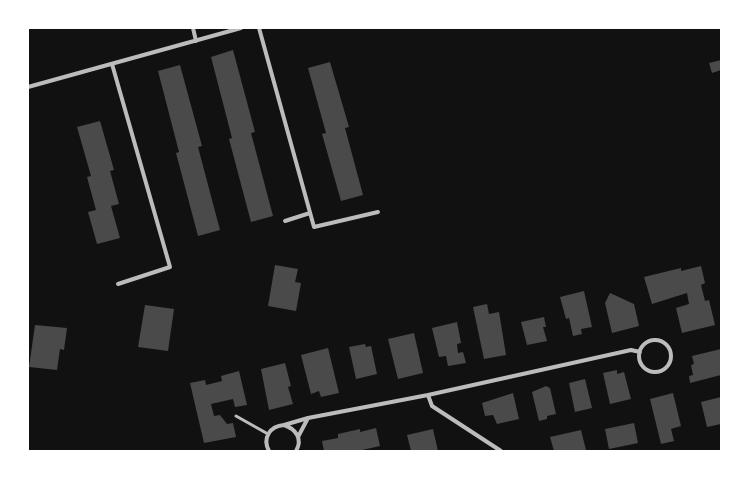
<!DOCTYPE html>
<html>
<head>
<meta charset="utf-8">
<style>
  body { margin:0 }
  #map { position:relative; width:749px; height:479px; overflow:hidden; background:#111; font-family:Georgia,serif }
  canvas { display:block }
  .frame { position:absolute; inset:0; border:29px solid #fff; pointer-events:none }
</style>
</head>
<body>
<div id="map">
<canvas width="749" height="479"></canvas>
<div class="frame"></div>
</div>
<script>
const ctx = document.querySelector('canvas').getContext('2d');
ctx.lineJoin = 'round';
function fillPath(path, color) {
  ctx.fillStyle = color;
  ctx.fill(path, 'evenodd');
}
function trace(path, color, width, dash) {
  ctx.strokeStyle = color;
  ctx.lineWidth = width;
  ctx.lineCap = dash ? 'butt' : 'round';
  ctx.setLineDash(dash || []);
  ctx.stroke(path);
}
fillPath(new Path2D(`
  M233,50L255,132L251,133L273,216L251,222L229,139L232,138L211,57Z
  M721,60V70L712,73L709,63Z
  M330,62L349,127L345,128L363,195L341,201L322,134L326,133L308,68Z
  M180,65L202,146L198,147L220,230L198,236L176,153L179,152L158,71Z
  M100,121L114,170L110,171L119,204L111,206L120,238L97,244L88,212L96,210L87,177L91,176L77,127Z
  M275,265L298,269L295,282L301,283L296,311L268,306Z
  M701,266L705,283L701,285L705,301L709,300L715,325L682,333L676,308L689,304L687,293L652,304L644,277L681,268V271Z
  M584,291L592,327L581,329L582,334L573,336L569,318L566,319L560,297Z
  M610,293L634,304L639,326L612,333L605,303Z
  M487,304L489,314L499,312L506,355L484,359L473,307Z
  M145,305L174,309L168,351L138,347Z
  M544,317L546,327H543L547,341L527,345L521,322Z
  M457,322L461,343L457,344L458,353L463,352L466,363L448,366L446,356L439,357L432,328Z
  M35,325L67,328L64,350L60,349L57,370L29,367Z
  M414,333L423,373L398,379L388,339Z
  M365,344L366,347L371,346L377,374L356,379L349,347Z
  M328,348L339,393L321,397L319,391L311,394L301,355Z
  M721,349V375L690,383L689,376L693,375L691,365L694,364L692,356Z
  M285,363L291,386L288,387L293,404L269,410L261,369Z
  M617,370V374L624,372L631,399L610,404L603,373Z
  M239,371L247,405L235,407L233,399L211,404L214,416L220,415L227,424L233,423L236,437L204,443L190,383L205,380L206,385L222,381L221,376Z
  M585,379L592,408L575,412L569,383Z
  M546,386L550,388L556,414L547,416V419L539,421L532,392Z
  M513,393L519,419L497,424L493,415L485,416L482,403Z
  M673,393L681,426L671,429L674,441L661,444L650,399Z
  M721,397V424L707,427L701,402Z
  M634,423L638,443L609,449L605,429Z
  M376,428L380,446L358,451H324L322,441L338,438V434L360,429V432Z
  M433,429L438,451H411L407,435Z
  M581,430L586,450L554,451L550,437Z`), '#4a4a4a');
trace(new Path2D(`
  M236,416L268,434`), '#bcbcbc', 3);
trace(new Path2D(`
  M193,28L196,41
  M259,28L314,227L378,212
  M112,64L170,267L118,284
  M28,87L241,28
  M285,221L310,213
  M639 356a16 16 0 1 1 32 0a16 16 0 1 1-32 0Z
  M428,395L432,406L501,451
  M284,425L308,418L428,395L631,350L640,352
  M298,437L308,418
  M269,451C262,438 270,426 284,425C296,429 303,439 296,451`), '#bcbcbc', 4);
</script>
</body>
</html>
